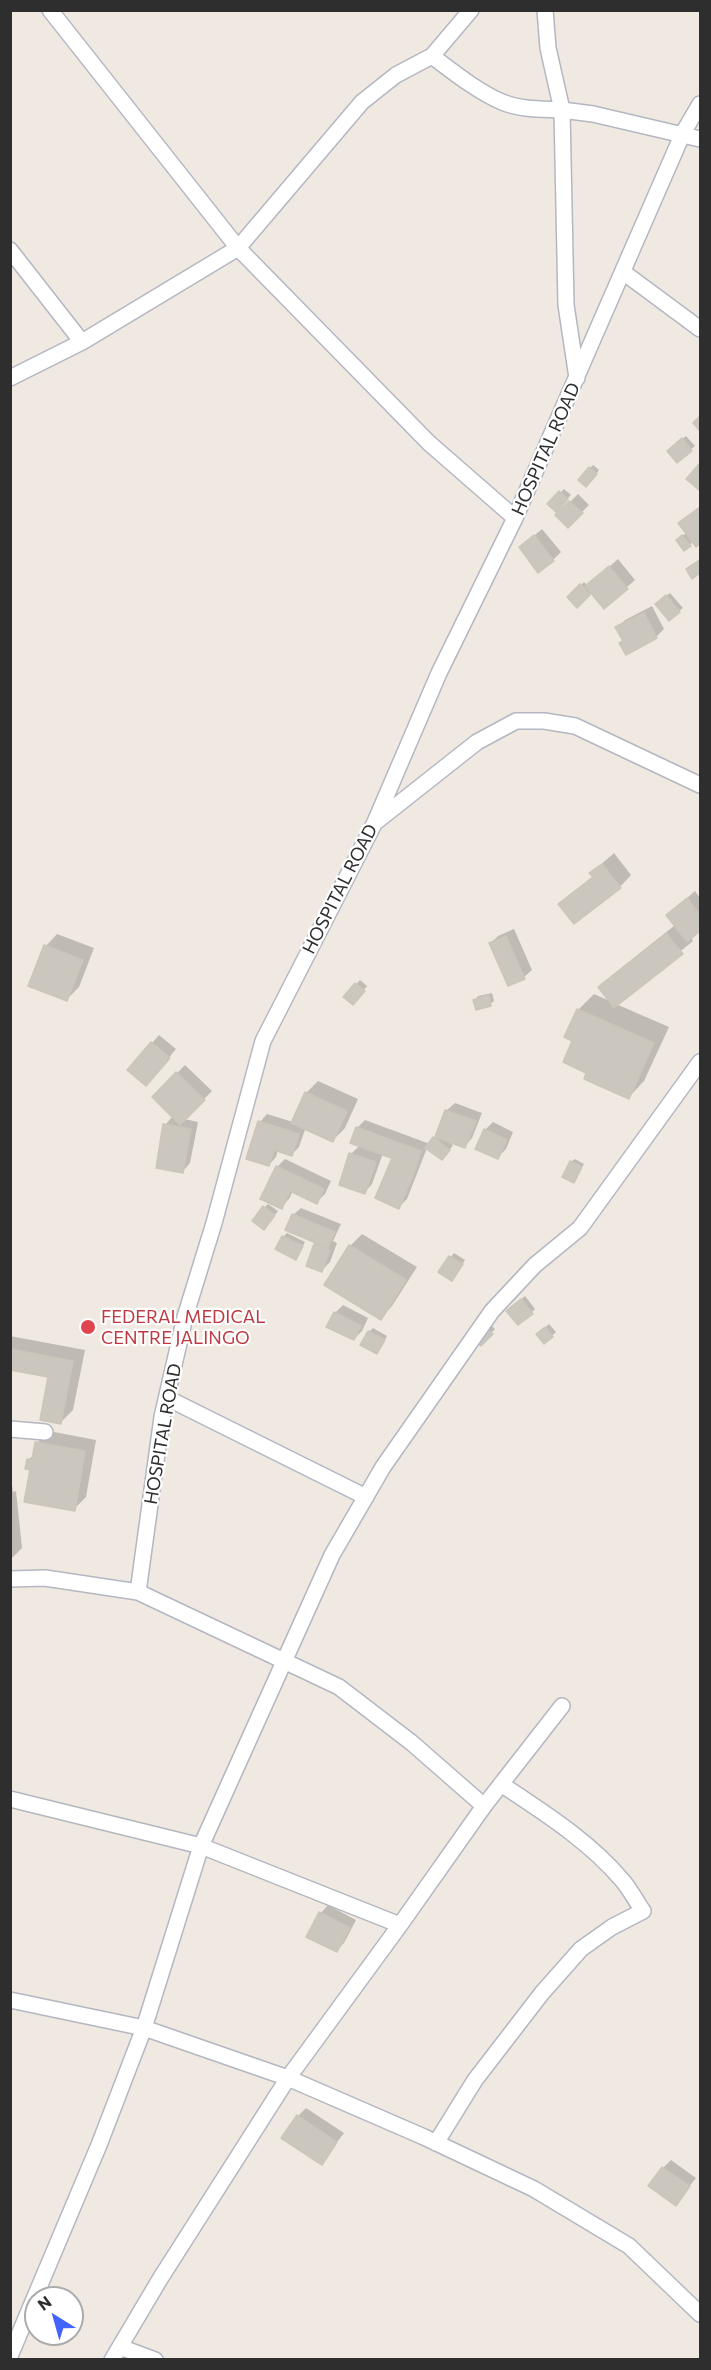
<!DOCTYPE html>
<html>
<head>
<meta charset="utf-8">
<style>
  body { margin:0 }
  #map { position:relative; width:711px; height:2370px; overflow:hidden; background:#efe9e1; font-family:Commissioner,sans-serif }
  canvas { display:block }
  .frame { position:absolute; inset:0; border:12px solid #2e2e2e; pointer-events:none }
  .north { position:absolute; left:24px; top:2286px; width:60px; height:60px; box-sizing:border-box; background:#fff; border:2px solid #ababab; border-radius:50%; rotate:323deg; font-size:16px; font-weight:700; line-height:24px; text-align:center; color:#2e2e2e }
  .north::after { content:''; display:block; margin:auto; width:21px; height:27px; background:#4264fb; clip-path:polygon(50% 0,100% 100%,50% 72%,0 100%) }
</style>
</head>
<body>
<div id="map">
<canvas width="711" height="2370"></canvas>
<div class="frame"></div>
<div class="north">N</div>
</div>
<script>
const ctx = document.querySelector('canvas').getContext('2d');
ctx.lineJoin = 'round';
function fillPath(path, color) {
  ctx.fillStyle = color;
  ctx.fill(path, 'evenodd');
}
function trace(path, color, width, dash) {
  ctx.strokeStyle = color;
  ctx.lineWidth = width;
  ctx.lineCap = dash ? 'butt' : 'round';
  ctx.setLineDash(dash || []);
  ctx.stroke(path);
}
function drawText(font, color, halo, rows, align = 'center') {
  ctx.font = font + ' Commissioner,sans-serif';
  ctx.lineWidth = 4.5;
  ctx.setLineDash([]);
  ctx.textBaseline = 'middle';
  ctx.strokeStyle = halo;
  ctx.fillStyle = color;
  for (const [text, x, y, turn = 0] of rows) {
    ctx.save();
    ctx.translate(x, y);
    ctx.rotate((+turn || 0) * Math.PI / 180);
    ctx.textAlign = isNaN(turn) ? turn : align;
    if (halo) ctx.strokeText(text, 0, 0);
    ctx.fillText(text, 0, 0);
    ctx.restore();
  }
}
fillPath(new Path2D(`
  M686,436L695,446L677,461L672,448Z
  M700,464V487L699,488L688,479Z
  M593,465L599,470L590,482V468Z
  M564,489L571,495L556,510L549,504Z
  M578,494L589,505L568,526L557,515Z
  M700,506V542L696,545L693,541L690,545L681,537L687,532L680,523Z
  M542,529L561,552L553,560L521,547Z
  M618,559L635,580L604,607L592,592L577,606L569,597L584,582L588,586Z
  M670,593L683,608L679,611L660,601Z
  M652,606L664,629L656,637L617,628L625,620Z
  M614,853L631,875L620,887L560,904L593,876L591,873Z
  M695,891L700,898V929L691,937L693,941L616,1004L669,1027L644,1081L629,1097L588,1072L574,1040L578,1010L594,994L612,1002L600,987L675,925L668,915Z
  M514,929L532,970L524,977L490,944L498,936Z
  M57,934L94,948L79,987L67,999L46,946Z
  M360,980L367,986L356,1000L345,997Z
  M492,993L494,1001L490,1004L475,1000L478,996Z
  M159,1035L176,1049L154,1076L152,1043Z
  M185,1065L212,1091L184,1119L198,1122L190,1163L183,1171L165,1125L173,1116L154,1097Z
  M318,1081L358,1099L345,1128L333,1140L306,1127L299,1147L292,1154L278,1150L276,1157L269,1165L260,1122L267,1114L293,1122L306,1093Z
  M455,1103L482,1113L472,1138L465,1146L445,1140L453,1145L446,1155L427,1148L407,1199L399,1207L394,1157L383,1153L372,1184L365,1192L351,1154L360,1145L357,1128L365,1120L430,1144L437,1135L447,1110Z
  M493,1122L513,1132L506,1149L498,1157L485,1130Z
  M285,1159L331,1181L325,1194L317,1202L293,1191L289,1199L281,1207L277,1167Z
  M575,1159L584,1164L573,1181L571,1162Z
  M268,1204L278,1211L267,1225L265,1207Z
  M301,1208L341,1224L333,1241L337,1243L330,1262L322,1270L315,1245L318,1242L293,1215Z
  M287,1233L305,1242L296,1258L283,1237Z
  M362,1234L417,1267L392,1306L381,1318L350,1246Z
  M454,1253L465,1260L455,1275L440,1272Z
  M525,1296L535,1309L532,1312L512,1307Z
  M343,1305L368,1318L362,1331L354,1339L335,1313Z
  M490,1324L495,1329L481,1344Z
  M549,1324L556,1332L545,1342L538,1334Z
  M373,1328L387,1336L380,1348L369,1332Z
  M10,1336L85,1350L73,1410L61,1422L49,1376L10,1369Z
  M49,1431L96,1440L86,1497L74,1509L32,1468L28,1460L35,1454L37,1443Z
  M10,1469L13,1492L16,1491L22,1548L10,1560Z
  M328,1905L356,1920L344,1943L336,1951L321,1913Z
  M306,2108L344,2133L321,2163L298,2116Z
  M671,2160L696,2178L675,2204L663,2168Z`), '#0003');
const building = new Path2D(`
  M700,416V431L693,423Z
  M682,438L692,451L677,463L667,451Z
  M699,464L700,465L699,490L686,479Z
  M589,467L597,474L586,487L578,480Z
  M559,491L568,499L556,512L547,504Z
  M569,501L583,513L568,528L555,515Z
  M700,507V544L696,547L678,523Z
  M534,535L554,561L538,573L519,547Z
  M682,535L691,546L684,551L676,540Z
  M700,560V573L692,579L686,569Z
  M609,566L628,589L604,609L585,586Z
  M580,584L590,595L577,608L567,597Z
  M666,595L680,612L669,621L655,604Z
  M644,613L657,638L626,655L619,643L623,641L615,627Z
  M602,864L621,888L574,924L558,904L593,877L589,873Z
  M687,898L700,915V931L687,942L666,915Z
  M666,933L683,954L614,1008L598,987Z
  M506,936L525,979L508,986L489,943Z
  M44,945L83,960L67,1001L28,986Z
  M355,983L365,991L353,1005L343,997Z
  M489,995L491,1006L476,1010L473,1000Z
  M577,1009L654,1043L629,1099L584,1079L586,1073L563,1062L572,1041L564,1037Z
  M151,1042L170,1058L146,1086L127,1070Z
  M176,1072L205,1100L180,1125L152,1097Z
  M305,1092L347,1111L333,1142L291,1123Z
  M445,1110L476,1121L465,1148L435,1137Z
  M258,1121L299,1134L292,1156L274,1150L269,1166L246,1159Z
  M163,1124L191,1129L183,1173L156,1168Z
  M356,1127L421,1151L416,1167L350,1143Z
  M484,1129L507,1140L498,1159L475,1149Z
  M433,1137L450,1150L442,1160L425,1148Z
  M349,1153L376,1162L365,1194L339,1185Z
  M392,1158L416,1168L399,1209L375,1198Z
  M570,1161L582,1167L574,1183L562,1177Z
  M276,1166L324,1189L317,1204L290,1191L282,1209L260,1199Z
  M263,1206L275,1215L264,1230L252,1221Z
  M292,1214L335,1232L328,1248L285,1230Z
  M282,1236L303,1246L296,1260L275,1249Z
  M314,1244L330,1250L322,1272L306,1266Z
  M349,1245L406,1280L381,1320L324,1285Z
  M449,1256L463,1264L452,1281L438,1272Z
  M521,1299L533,1314L518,1325L506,1311Z
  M334,1312L361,1326L354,1340L326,1327Z
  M485,1327L493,1334L481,1346L473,1339Z
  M545,1327L553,1337L544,1344L536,1334Z
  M368,1331L385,1340L377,1354L360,1345Z
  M10,1349L73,1361L61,1424L40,1420L48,1377L10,1370Z
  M35,1442L85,1451L75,1511L24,1502L30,1470L25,1469L27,1459L32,1460Z
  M319,1912L350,1928L337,1952L306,1937Z
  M297,2115L337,2142L322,2165L281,2138Z
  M662,2167L690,2186L676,2206L648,2186Z`);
fillPath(building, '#cbc7bf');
trace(building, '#cbc5ba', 1.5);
const minor = new Path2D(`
  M50,10L238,248L429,443L515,518
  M545,10L548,48L562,110L593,114L700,139
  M432,56C452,71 478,92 502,102C521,110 542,109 562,110L566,305L577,378
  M10,250L82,342
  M623,272L700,329
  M10,378L82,342L238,248L362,102L396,75L432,56L471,10
  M377,821L477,742L516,721H544L575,726L700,785
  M167,1398L366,1497
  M10,1429L45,1432
  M10,1579L45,1578L138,1592L162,1417L185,1317L214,1223L263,1041L375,822L439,673L515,518L683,133L700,104
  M138,1592L339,1687L412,1743L484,1806
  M10,1799L201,1846L400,1925
  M10,2000L144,2028L288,2078L424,2137L534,2189L629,2246L700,2314
  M436,2143L475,2080L542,1993L581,1949L612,1927L643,1911C636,1901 630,1889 622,1880C588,1840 544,1813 501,1784
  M120,2347L155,2360
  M10,2356L99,2145L144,2028L201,1846L332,1555L383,1467L492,1311L535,1265L580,1228L700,1062
  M112,2360L160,2279L288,2078L400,1925L484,1806L562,1706`);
trace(minor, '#b4b7c1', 18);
trace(minor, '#fff', 15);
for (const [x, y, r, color] of [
  [88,1327,8,"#e0444e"]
]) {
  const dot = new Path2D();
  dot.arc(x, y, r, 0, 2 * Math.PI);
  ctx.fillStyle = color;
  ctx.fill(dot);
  trace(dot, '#fff', 2);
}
drawText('18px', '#2e2e2e', '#fff', [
  ["HOSPITAL ROAD",546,449,-66],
  ["HOSPITAL ROAD",340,889,-63],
  ["HOSPITAL ROAD",163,1434,-80]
]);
drawText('18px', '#be3a42', '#fff', [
  ["FEDERAL MEDICAL",101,1317],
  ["CENTRE JALINGO",101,1338]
], 'left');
</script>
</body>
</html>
